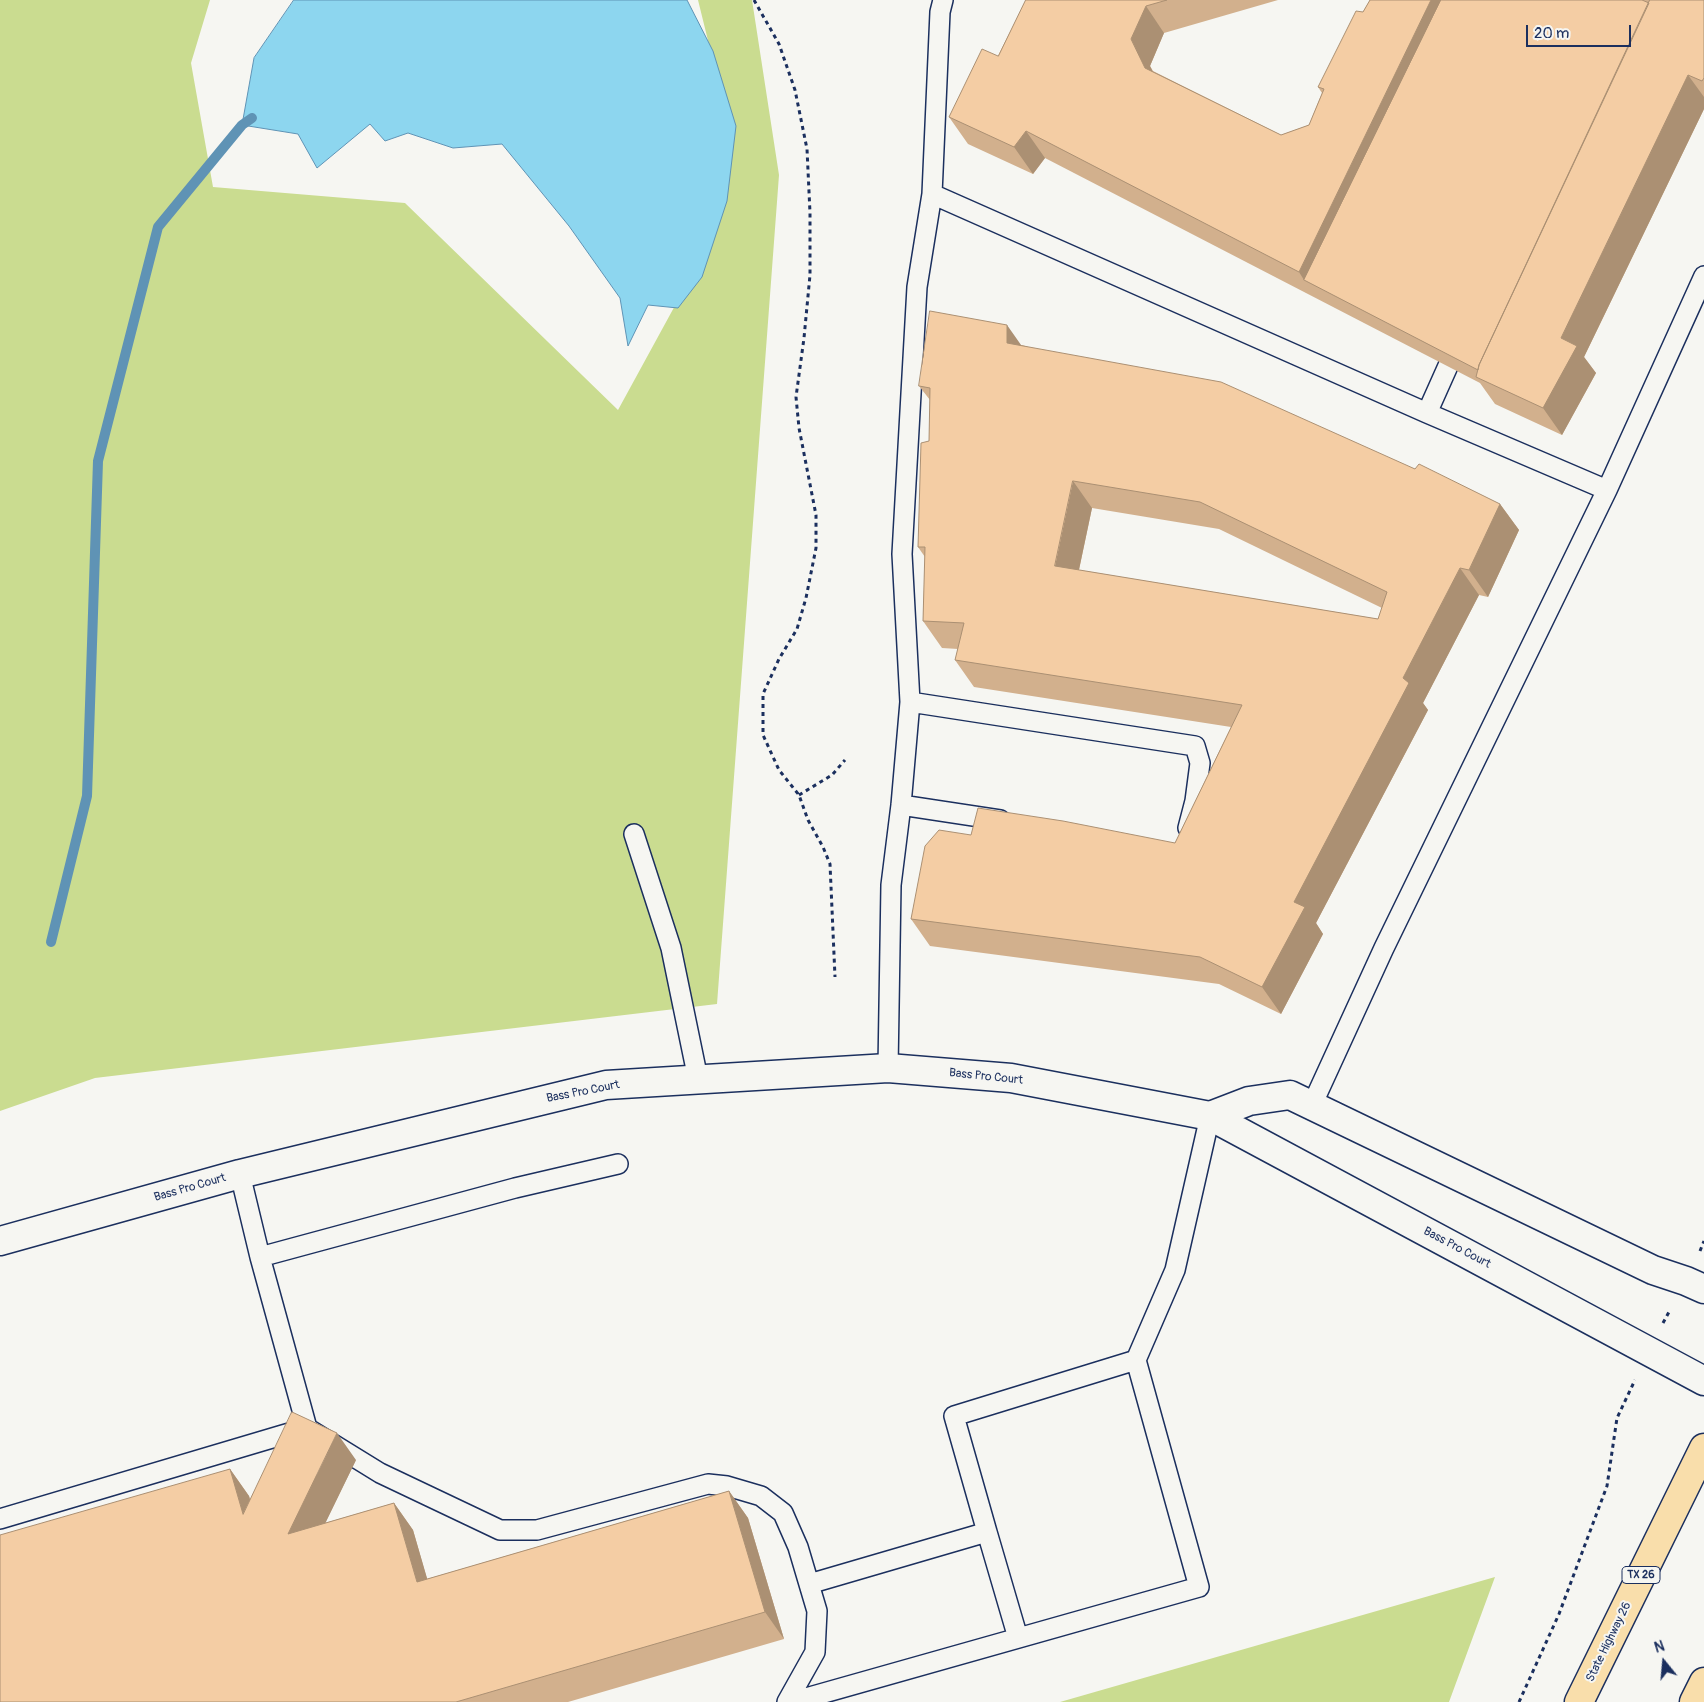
<!DOCTYPE html>
<html>
<head>
<meta charset="utf-8">
<style>
  body { margin:0 }
  #map { position:relative; width:1704px; height:1702px; overflow:hidden; background:#f6f6f2; font-family:Pangolin,sans-serif }
  canvas { display:block }
  .north { position:absolute; left:1639px; top:1637px; width:50px; height:50px; -webkit-text-stroke:4px #f6f6f2; paint-order:stroke; rotate:343deg; font-size:14px; font-weight:700; line-height:20px; text-align:center; color:#1b2f5e }
  .north::after { content:''; display:block; margin:auto; width:18px; height:22px; background:#1b2f5e; clip-path:polygon(50% 0,100% 100%,50% 72%,0 100%) }
  .scale { position:absolute; left:1526px; top:25px; width:105px; height:22px; box-sizing:border-box; border:2px solid #1b2f5e; border-top:0; padding-left:6px; font-size:15px; line-height:18px; white-space:nowrap; color:#1b2f5e; -webkit-text-stroke:4px #f6f6f2; paint-order:stroke }
</style>
</head>
<body>
<div id="map">
<canvas width="1704" height="1702"></canvas>
<div class="north">N</div>
<div class="scale">20 m</div>
</div>
<script>
const ctx = document.querySelector('canvas').getContext('2d');
ctx.lineJoin = 'round';
function fillPath(path, color) {
  ctx.fillStyle = color;
  ctx.fill(path, 'evenodd');
}
function trace(path, color, width, dash) {
  ctx.strokeStyle = color;
  ctx.lineWidth = width;
  ctx.lineCap = dash ? 'butt' : 'round';
  ctx.setLineDash(dash || []);
  ctx.stroke(path);
}
function drawText(font, color, halo, rows, align = 'center') {
  ctx.font = font + ' Pangolin,sans-serif';
  ctx.lineWidth = 4;
  ctx.setLineDash([]);
  ctx.textBaseline = 'middle';
  ctx.strokeStyle = halo;
  ctx.fillStyle = color;
  for (const [text, x, y, turn = 0] of rows) {
    ctx.save();
    ctx.translate(x, y);
    ctx.rotate((+turn || 0) * Math.PI / 180);
    ctx.textAlign = isNaN(turn) ? turn : align;
    if (halo) ctx.strokeText(text, 0, 0);
    ctx.fillText(text, 0, 0);
    ctx.restore();
  }
}
fillPath(new Path2D(`
  M0,0H210L191,63L213,187L405,203L618,410L707,247L719,85L698,0H752L779,175L717,1004L95,1078L0,1111Z
  M1495,1577L1449,1702H1060Z`), '#cadc90');
const water = new Path2D(`
  M294,0H687L713,51L736,126L727,201L702,277L678,308L648,305L628,346L620,298L569,226L502,144L453,148L408,133L385,141L370,124L317,168L298,134L242,125L254,58Z`);
fillPath(water, '#8dd6ef');
trace(water, '#5f93b5', 1);
trace(new Path2D(`
  M51,942L87,796L98,461L158,227L242,125L252,118`), '#5f93b5', 10);
const lane = new Path2D(`
  M943,0L940,12L932,194L1427,413L1607,490L1704,276
  M1427,413L1448,366
  M910,702L1195,746L1200,763L1195,801L1188,828
  M901,805L1000,820
  M634,834L671,948L698,1079
  M888,1068L891,885L901,805L910,702L902,554L917,287L932,194
  M1312,1105L1384,948L1607,490
  M240,1174L260,1257L307,1428L380,1473L500,1530H537L708,1484L727,1486L761,1496L783,1513L798,1547L817,1611L815,1652L787,1702
  M260,1257L515,1188L618,1164
  M0,1519L306,1428
  M987,1532L954,1416L1136,1360
  M809,1584L987,1532L1018,1638
  M792,1702L1199,1587L1136,1360L1175,1270L1210,1116`);
const street = new Path2D(`
  M1210,1116L1249,1101L1290,1095L1653,1270L1686,1281L1704,1289
  M0,1241L240,1174L606,1085L888,1068L1011,1078L1210,1116L1704,1381`);
const primary = new Path2D(`
  M1579,1702L1704,1448
  M1694,1702L1704,1682`);
trace(lane, '#1b2f5e', 22);
trace(street, '#1b2f5e', 31);
trace(primary, '#1b2f5e', 31);
trace(new Path2D(`
  M754,0L779,44L795,90L807,149L810,213V275L804,338L796,397L799,428L816,515V548L806,598L797,629L779,659L763,694V735L779,770L799,795L808,820L823,847L830,864L835,977
  M799,795L832,775L845,760
  M1700,1251L1704,1241
  M1663,1323L1670,1310
  M1519,1702L1559,1614L1607,1486L1617,1418L1635,1380`), '#1b2f5e', 3, [4, 4]);
trace(lane, '#f6f6f2', 19);
trace(street, '#f6f6f2', 28);
trace(primary, '#f9deab', 28);
fillPath(new Path2D(`
  M1026,0H1278L1164,33L1150,66L1153,71L1281,135L1309,125L1322,93L1318,87L1370,0H1704V109L1584,357L1596,373L1562,435L1495,404L1480,383L1045,158L1033,174L968,144L949,117L998,56Z
  M1022,345L1415,469L1500,504L1519,530L1488,597L1479,595L1423,703L1428,710L1316,923L1323,934L1281,1014L1219,984L930,946L911,919L971,835L1175,843L1231,727L974,687L955,660L958,649L942,648L923,621L925,557L918,547L929,441L930,400L919,386ZM1092,508L1219,529L1382,608L1378,619L1079,570Z
  M356,1460L325,1523L394,1503L413,1530L427,1579L729,1491L748,1518L784,1639L568,1702H0L230,1469L249,1496L250,1499Z`), '#d2b08d');
fillPath(new Path2D(`
  M1431,0H1463L1304,280L1299,272Z
  M1146,6L1164,33L1150,66L1164,95L1145,68L1131,39Z
  M1688,75L1704,97V109L1584,357L1596,373L1562,435L1543,408L1561,338Z
  M1026,131L1045,158L1033,174L1014,147Z
  M1007,325L1026,352L1007,343Z
  M1073,481L1092,508L1074,593L1055,566Z
  M1500,504L1519,530L1488,597L1469,570Z
  M1460,568L1479,595L1423,703L1428,710L1316,923L1323,934L1281,1014L1262,987L1294,902L1403,678Z
  M337,1433L356,1460L307,1561L288,1534Z
  M230,1469L249,1496L261,1541L243,1514Z
  M729,1491L748,1518L784,1639L765,1612Z
  M394,1503L413,1530L436,1609L417,1582Z`), '#ab9073');
const building = new Path2D(`
  M1026,0H1167L1146,6L1131,39L1145,68L1281,135L1309,125L1324,89L1318,87L1356,11L1363,12L1370,0H1431L1299,272L1026,131L1014,147L949,117L982,49L998,56Z
  M1441,0H1642L1649,3L1479,365L1478,370L1304,280Z
  M1650,0H1704V78L1702,81L1688,75L1561,338L1577,346L1543,408L1476,377L1479,365Z
  M930,311L1007,325V343L1221,382L1415,469L1419,464L1500,504L1469,570L1460,568L1403,678L1409,683L1294,902L1305,907L1262,987L1200,957L911,919L925,846L939,830L971,835L978,808L1063,821L1175,843L1242,705L955,660L964,623L923,621L925,547H918L921,443L929,441L930,388L919,386ZM1073,481L1200,502L1387,592L1378,619L1055,566Z
  M292,1412L337,1433L288,1534L394,1503L417,1582L729,1491L765,1612L456,1702H0V1535L230,1469L243,1514Z`);
fillPath(building, '#f4cda4');
trace(building, '#ab9073', 1);
for (const [x, y, w] of [
  [1641,1575,38]
]) {
  const box = new Path2D();
  box.roundRect(x - w / 2, y - 8.5, w, 17, 4);
  ctx.fillStyle = '#f6f6f2';
  ctx.fill(box);
  trace(box, '#1b2f5e', 1);
}
drawText('bold 11px', '#1b2f5e', null, [
  ["TX 26",1641,1575]
]);
drawText('12px', '#1b2f5e', '#f6f6f2', [
  ["Bass Pro Court",986,1077,6],
  ["Bass Pro Court",583,1092,-11],
  ["Bass Pro Court",190,1188,-16],
  ["Bass Pro Court",1457,1248,28],
  ["State Highway 26",1609,1642,-64]
]);
</script>
</body>
</html>
